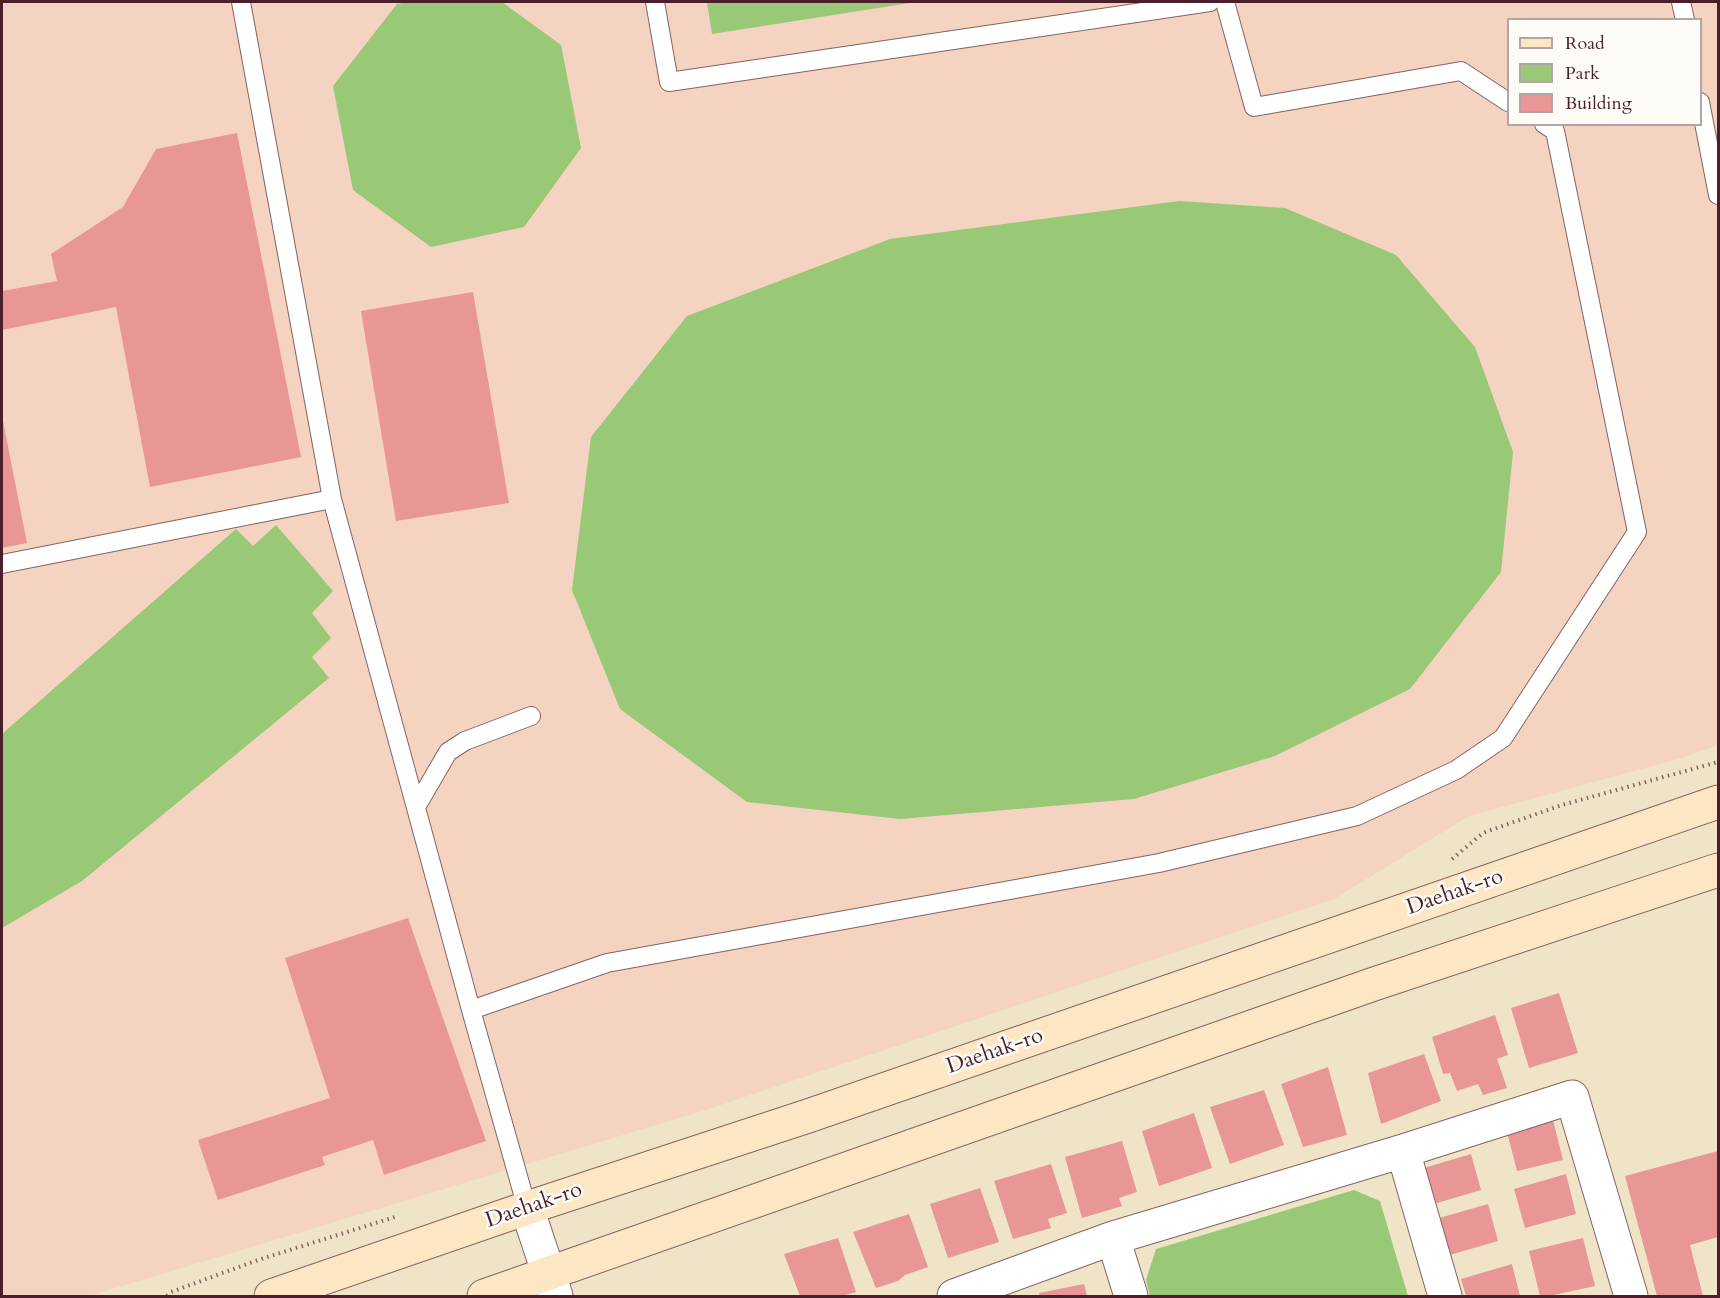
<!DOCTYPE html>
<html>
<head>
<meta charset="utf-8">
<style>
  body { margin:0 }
  #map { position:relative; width:1720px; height:1298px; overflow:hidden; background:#efe4c8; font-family:Cardo,serif }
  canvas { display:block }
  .frame { position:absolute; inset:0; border:3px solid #4a1f2b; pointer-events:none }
  .legend { position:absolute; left:1507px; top:18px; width:195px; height:108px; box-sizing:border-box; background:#fdfcf7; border:2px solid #b5a4a5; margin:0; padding:8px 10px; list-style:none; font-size:18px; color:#4a1f2b }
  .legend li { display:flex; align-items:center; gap:12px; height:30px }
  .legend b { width:30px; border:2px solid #b5a4a5 }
</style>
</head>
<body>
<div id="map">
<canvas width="1720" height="1298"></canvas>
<div class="frame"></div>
<ul class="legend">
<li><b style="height:8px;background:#fce6c4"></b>Road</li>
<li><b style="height:16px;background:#99c877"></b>Park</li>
<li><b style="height:16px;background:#e99696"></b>Building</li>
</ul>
</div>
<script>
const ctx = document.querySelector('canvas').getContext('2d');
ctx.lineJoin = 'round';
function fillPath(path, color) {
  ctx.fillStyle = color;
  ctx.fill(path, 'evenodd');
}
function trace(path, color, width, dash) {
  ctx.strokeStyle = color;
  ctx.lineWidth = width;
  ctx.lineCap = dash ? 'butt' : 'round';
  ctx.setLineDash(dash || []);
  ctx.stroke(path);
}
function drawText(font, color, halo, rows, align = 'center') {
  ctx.font = font + ' Cardo,serif';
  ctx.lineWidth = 5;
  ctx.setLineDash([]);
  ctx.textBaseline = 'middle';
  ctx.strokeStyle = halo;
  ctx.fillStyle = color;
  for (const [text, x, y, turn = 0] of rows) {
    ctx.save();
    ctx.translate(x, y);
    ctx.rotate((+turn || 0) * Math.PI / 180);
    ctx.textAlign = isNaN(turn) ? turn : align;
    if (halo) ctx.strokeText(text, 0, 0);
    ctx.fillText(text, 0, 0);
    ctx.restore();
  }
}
fillPath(new Path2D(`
  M2,2H1718V745L1682,758L1469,816L1334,899L706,1110L89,1296H2ZM1508,20H1700V124H1508Z`), '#f4d3c0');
fillPath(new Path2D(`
  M408,2H502L561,45L581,148L524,227L431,247L353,190L333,86L397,4Z
  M707,2H916L712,34Z
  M1179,201L1285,208L1396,255L1475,347L1513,452L1501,572L1410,689L1275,756L1134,799L900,819L747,802L620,709L572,590L591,437L687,316L890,239Z
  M276,525L333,591L312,613L331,638L312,657L329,678L82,881L2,928V734L236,529L253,546Z
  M1354,1190L1380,1201L1408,1296H1150L1146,1280L1156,1249Z`), '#99c877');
fillPath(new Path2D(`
  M237,133L301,457L150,487L116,307L2,330V291L57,281L51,254L123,207L156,149Z
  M473,292L509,503L396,521L361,311Z
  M2,416L27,543L2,548Z
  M408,918L486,1141L384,1175L373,1140L322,1157L325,1165L218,1200L198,1140L330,1098L285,958Z
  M1559,993L1578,1053L1529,1068L1511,1008Z
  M1495,1015L1508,1055L1497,1059L1507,1088L1483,1095L1478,1084L1457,1091L1450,1073L1443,1074L1432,1037Z
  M1424,1054L1441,1101L1381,1124L1368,1073Z
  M1328,1067L1347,1135L1303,1147L1281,1084Z
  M1264,1090L1284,1145L1230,1164L1210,1107Z
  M1194,1113L1212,1168L1159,1186L1142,1131Z
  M1553,1120L1563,1160L1517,1171L1507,1132Z
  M1122,1141L1137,1192L1119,1198L1122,1206L1082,1218L1065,1157Z
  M1718,1151V1237L1690,1245L1703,1296H1657L1625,1176Z
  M1471,1154L1481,1190L1427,1206L1417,1170Z
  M1051,1164L1067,1213L1048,1219L1051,1228L1013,1239L994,1181Z
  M1566,1174L1576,1214L1525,1228L1514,1189Z
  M980,1188L999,1242L948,1258L930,1204Z
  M1488,1204L1498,1241L1446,1256L1436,1219Z
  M909,1214L928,1267L905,1275L898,1281L876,1288L853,1232Z
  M838,1238L856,1292L842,1296H800L784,1254Z
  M1583,1238L1595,1286L1549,1296H1540L1529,1251Z
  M1512,1264L1520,1296H1466L1461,1279Z
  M1084,1284L1087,1296H1040L1039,1293Z`), '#e99696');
const lane = new Path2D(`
  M655,2L669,82L1210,2
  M1225,2L1254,107L1461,71L1508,102
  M1681,2L1685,20
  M1700,102L1718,195
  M332,499L471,1010L527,1208
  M2,564L332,499L241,2
  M416,807L448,752L465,741L531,716
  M471,1010L607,963L1159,863L1357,816L1456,770L1503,738L1637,532L1555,131L1544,124`);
const street = new Path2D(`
  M1403,1151L1445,1296
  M527,1208L556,1296
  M1113,1238L1131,1296
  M954,1296L1113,1238L1403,1151L1572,1097L1631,1296`);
const secondary = new Path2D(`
  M271,1296L527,1208L808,1116L1718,802
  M484,1296L1374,984L1718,870`);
trace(lane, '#846462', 20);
trace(street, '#846462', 35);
trace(secondary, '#846462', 35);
trace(new Path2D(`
  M1452,859L1483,833L1562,805L1718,762
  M167,1296L171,1292L258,1260L398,1216`), '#846462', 4, [1.5, 4.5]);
trace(lane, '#fff', 18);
trace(street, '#fff', 33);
trace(secondary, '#fce6c4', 33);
drawText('22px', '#4a1f2b', '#fdfcf7', [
  ["Daehak-ro",1455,893,-19],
  ["Daehak-ro",995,1052,-19],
  ["Daehak-ro",534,1206,-19]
]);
</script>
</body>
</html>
